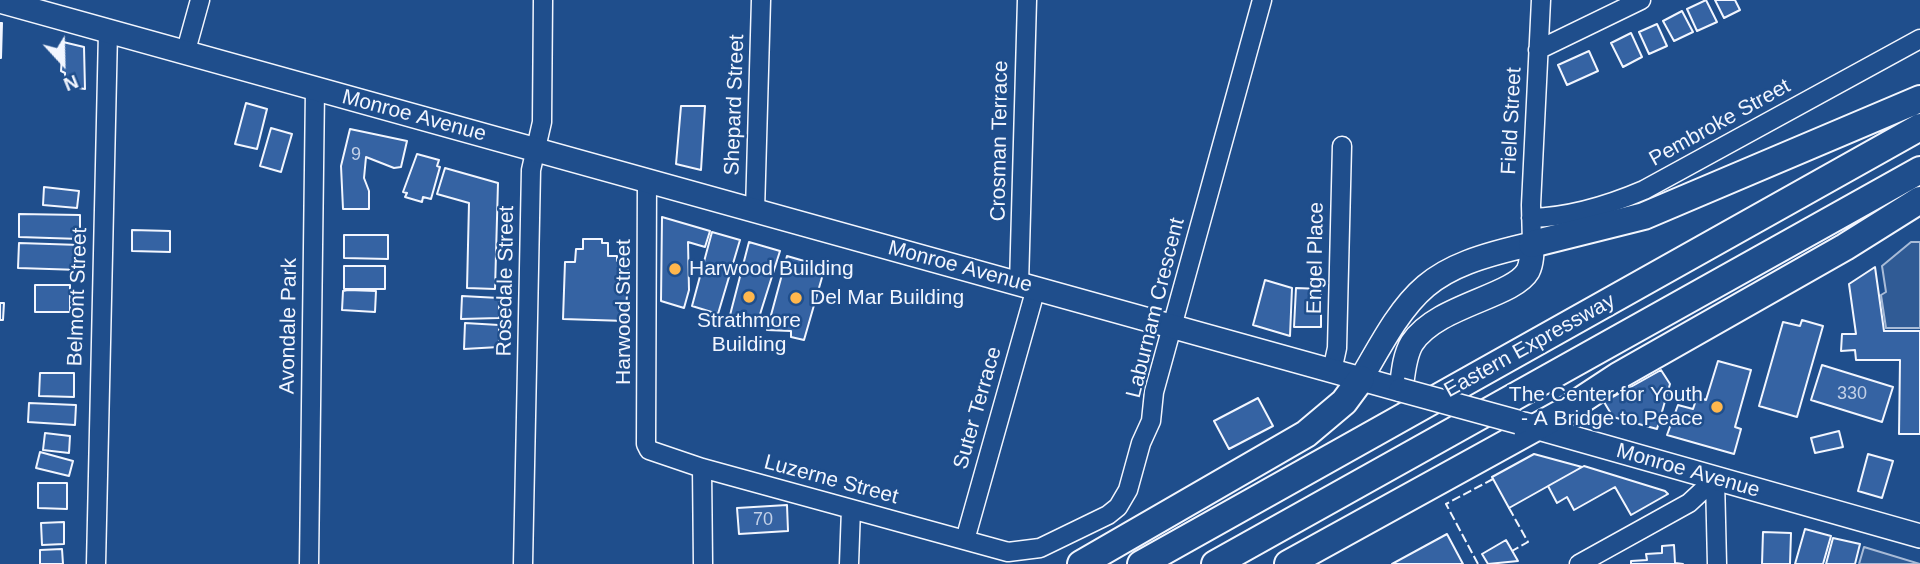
<!DOCTYPE html>
<html>
<head>
<meta charset="utf-8">
<style>
  body { margin:0 }
  #map { position:relative; width:1920px; height:564px; overflow:hidden; background:#1f4e8c; font-family:Arial,sans-serif }
  canvas { display:block }
  .north { position:absolute; left:28px; top:28px; width:70px; height:70px; -webkit-text-stroke:5px #1f4e8c; paint-order:stroke; rotate:158deg; font-size:19px; font-weight:700; line-height:28px; text-align:center; color:#f2f6ff }
  .north::after { content:''; display:block; margin:auto; width:24px; height:32px; background:#f2f6ff; clip-path:polygon(50% 0,100% 100%,50% 72%,0 100%) }
</style>
</head>
<body>
<div id="map">
<canvas width="1920" height="564"></canvas>
<div class="north">N</div>
</div>
<script>
const ctx = document.querySelector('canvas').getContext('2d');
ctx.lineJoin = 'round';
function fillPath(path, color) {
  ctx.fillStyle = color;
  ctx.fill(path, 'evenodd');
}
function trace(path, color, width, dash) {
  ctx.strokeStyle = color;
  ctx.lineWidth = width;
  ctx.lineCap = dash ? 'butt' : 'round';
  ctx.setLineDash(dash || []);
  ctx.stroke(path);
}
function drawText(font, color, halo, rows, align = 'center') {
  ctx.font = font + ' Arial,sans-serif';
  ctx.lineWidth = 5;
  ctx.setLineDash([]);
  ctx.textBaseline = 'middle';
  ctx.strokeStyle = halo;
  ctx.fillStyle = color;
  for (const [text, x, y, turn = 0] of rows) {
    ctx.save();
    ctx.translate(x, y);
    ctx.rotate((+turn || 0) * Math.PI / 180);
    ctx.textAlign = isNaN(turn) ? turn : align;
    if (halo) ctx.strokeText(text, 0, 0);
    ctx.fillText(text, 0, 0);
    ctx.restore();
  }
}
const parking = new Path2D(`
  M1911,242H1920V328H1886L1881,295L1886,292L1882,266Z
  M1864,547L1920,564H1859Z`);
fillPath(parking, '#305b95');
trace(parking, '#a8bbd7', 2);
const building = new Path2D(`
  M1706,0L1717,22L1697,31L1687,9Z
  M1715,0H1735L1740,10L1724,18Z
  M1682,11L1693,32L1674,41L1663,21Z
  M0,23H2L1,58H0Z
  M1657,24L1667,46L1649,54L1639,32Z
  M1631,33L1642,57L1623,67L1611,43Z
  M63,42L84,47L85,89L65,86V73L61,71Z
  M1589,51L1598,71L1567,85L1558,65Z
  M246,103L267,109L257,149L235,144Z
  M681,106H705L701,170L676,164Z
  M271,128L292,134L281,172L260,166Z
  M350,129L407,141L401,167L394,168L366,157L364,178L369,191V209H343L341,166Z
  M417,154L439,160L437,166L440,167L431,199L423,197L422,202L405,197L407,193L403,192Z
  M445,168L498,183L495,289L467,288L469,203L437,194Z
  M44,187L79,191L77,208L43,205Z
  M19,214L80,215V239L19,237Z
  M662,217L710,231L705,247L688,242L689,290L684,308L661,301Z
  M132,230L170,231V252L132,251Z
  M712,232L740,240L718,314L692,306Z
  M344,235H388V259L344,258Z
  M583,239H602V243H608V256H617V261H628L626,321L563,319L565,262H575L576,249H583Z
  M749,242L780,251L756,327L729,319Z
  M19,243L80,245V270L18,268Z
  M787,256L825,267L804,340L791,337V331L767,330Z
  M344,266H385V289H344Z
  M1875,267L1884,331H1920V434H1899L1900,360H1856L1855,350L1841,351L1842,334H1856L1849,284Z
  M1265,280L1292,288L1290,336L1253,325Z
  M35,285H70V312H35Z
  M1296,288L1321,289V327H1294Z
  M348,290L376,291L375,312L342,310L343,291Z
  M462,296L499,298V318L461,319Z
  M0,303H4L3,320H0Z
  M1802,320L1823,326L1797,417L1759,406L1783,322L1800,326Z
  M465,323L499,325V347L464,349Z
  M1718,361L1751,370L1735,427L1741,429L1734,454L1667,435L1678,405L1693,409L1697,397L1706,400Z
  M1822,365L1893,387L1882,422L1811,400Z
  M1661,370L1670,384L1657,429L1613,417L1604,402Z
  M40,373H74V397L39,396Z
  M1258,398L1273,426L1229,449L1214,421Z
  M29,403L76,405L75,425L28,422Z
  M1839,431L1843,447L1815,453L1811,438Z
  M45,433L70,436L69,453L43,450Z
  M40,452L73,461L69,476L36,468Z
  M1534,454L1582,467L1509,508L1492,477Z
  M1868,454L1893,461L1882,498L1858,491Z
  M1584,466L1665,491L1668,494L1631,515L1615,487L1574,510L1567,497L1557,503L1548,486Z
  M38,483H67V509L38,508Z
  M787,505L788,531L739,534L737,508Z
  M64,522V544L42,545L41,523Z
  M1805,529L1831,536L1823,564H1795Z
  M1763,532L1791,533L1790,564H1762Z
  M1447,534L1463,564H1392Z
  M1833,538L1860,544L1855,564H1826Z
  M1506,540L1518,561L1488,564L1482,554Z
  M1674,545L1675,563L1683,564H1631V561L1647,560L1646,554L1662,553V546Z
  M62,549L63,564H40V550Z`);
fillPath(building, '#3563a3');
trace(building, '#f2f6ff', 2);
const minor = new Path2D(`
  M1538,50L1641,0
  M185,54L200,0
  M647,180L646,444L649,450L702,468L1008,552L1040,548L1108,515L1118,507L1128,490L1141,443L1151,421L1154,392L1262,0
  M755,211L761,0
  M1531,218C1569,217 1609,205 1644,190L1920,39
  M1532,244L1531,205L1541,0
  M1019,284L1027,0
  M1332,371L1337,348L1342,146
  M702,468L703,564
  M1715,479L1717,564
  M965,540L1036,288
  M96,564L108,32
  M309,564L315,89
  M523,564L531,170L542,122L543,0
  M849,564L851,509
  M1579,564L1689,503L1715,479`);
const major = new Path2D(`
  M0,1L1401,390C1403,375 1404,356 1412,343C1437,305 1513,297 1528,271C1532,263 1532,253 1532,244C1425,268 1413,287 1361,379
  M1524,424L1920,536`);
const highway = new Path2D(`
  M1532,244L1644,216L1920,99
  M1081,564L1306,434L1344,402L1361,379
  M1141,564L1920,127
  M1215,564L1920,170
  M1288,564L1560,414L1618,376L1845,247L1920,200`);
trace(minor, '#f2f6ff', 21);
trace(major, '#f2f6ff', 26);
trace(highway, '#f2f6ff', 30);
trace(minor, '#1f4e8c', 18);
trace(major, '#1f4e8c', 23);
trace(highway, '#1f4e8c', 26);
const majorBridge = new Path2D(`
  M1401,390L1518,422`);
trace(majorBridge, '#f2f6ff', 26, []);
trace(majorBridge, '#1f4e8c', 23);
trace(new Path2D(`
  M1509,508L1528,542L1512,551
  M1478,564L1446,504L1493,479`), '#f2f6ff', 2, [9, 3.5]);
for (const [x, y, r, color] of [
  [675,269,7,"#ffb74d"],
  [749,297,7,"#ffb74d"],
  [796,298,7,"#ffb74d"],
  [1717,407,7,"#ffb74d"]
]) {
  const dot = new Path2D();
  dot.arc(x, y, r, 0, 2 * Math.PI);
  ctx.fillStyle = color;
  ctx.fill(dot);
  trace(dot, '#1f4e8c', 2.5);
}
drawText('18px', '#c3d1e8', null, [
  ["9",356,155],
  ["330",1852,394],
  ["70",763,520]
]);
drawText('21px', '#f2f6ff', '#1f4e8c', [
  ["Shepard Street",735,105,-88],
  ["Monroe Avenue",414,116,15],
  ["Field Street",1512,121,-87],
  ["Pembroke Street",1720,123,-29],
  ["Crosman Terrace",1000,141,-89],
  ["Engel Place",1316,258,-89],
  ["Monroe Avenue",960,267,15],
  ["Rosedale Street",506,281,-89],
  ["Belmont Street",78,297,-88],
  ["Laburnam Crescent",1156,308,-76],
  ["Harwood Street",624,312,-90],
  ["Avondale Park",289,326,-89],
  ["Eastern Expressway",1530,346,-29],
  ["Suter Terrace",978,408,-74],
  ["Monroe Avenue",1688,471,16],
  ["Luzerne Street",831,480,15]
]);
drawText('21px', '#f2f6ff', '#1f4e8c', [
  ["Harwood Building",689,269],
  ["Del Mar Building",810,298],
  ["Strathmore",749,321,"center"],
  ["Building",749,345,"center"],
  ["The Center for Youth",1703,395,"right"],
  ["- A Bridge to Peace",1703,419,"right"]
], 'left');
</script>
</body>
</html>
